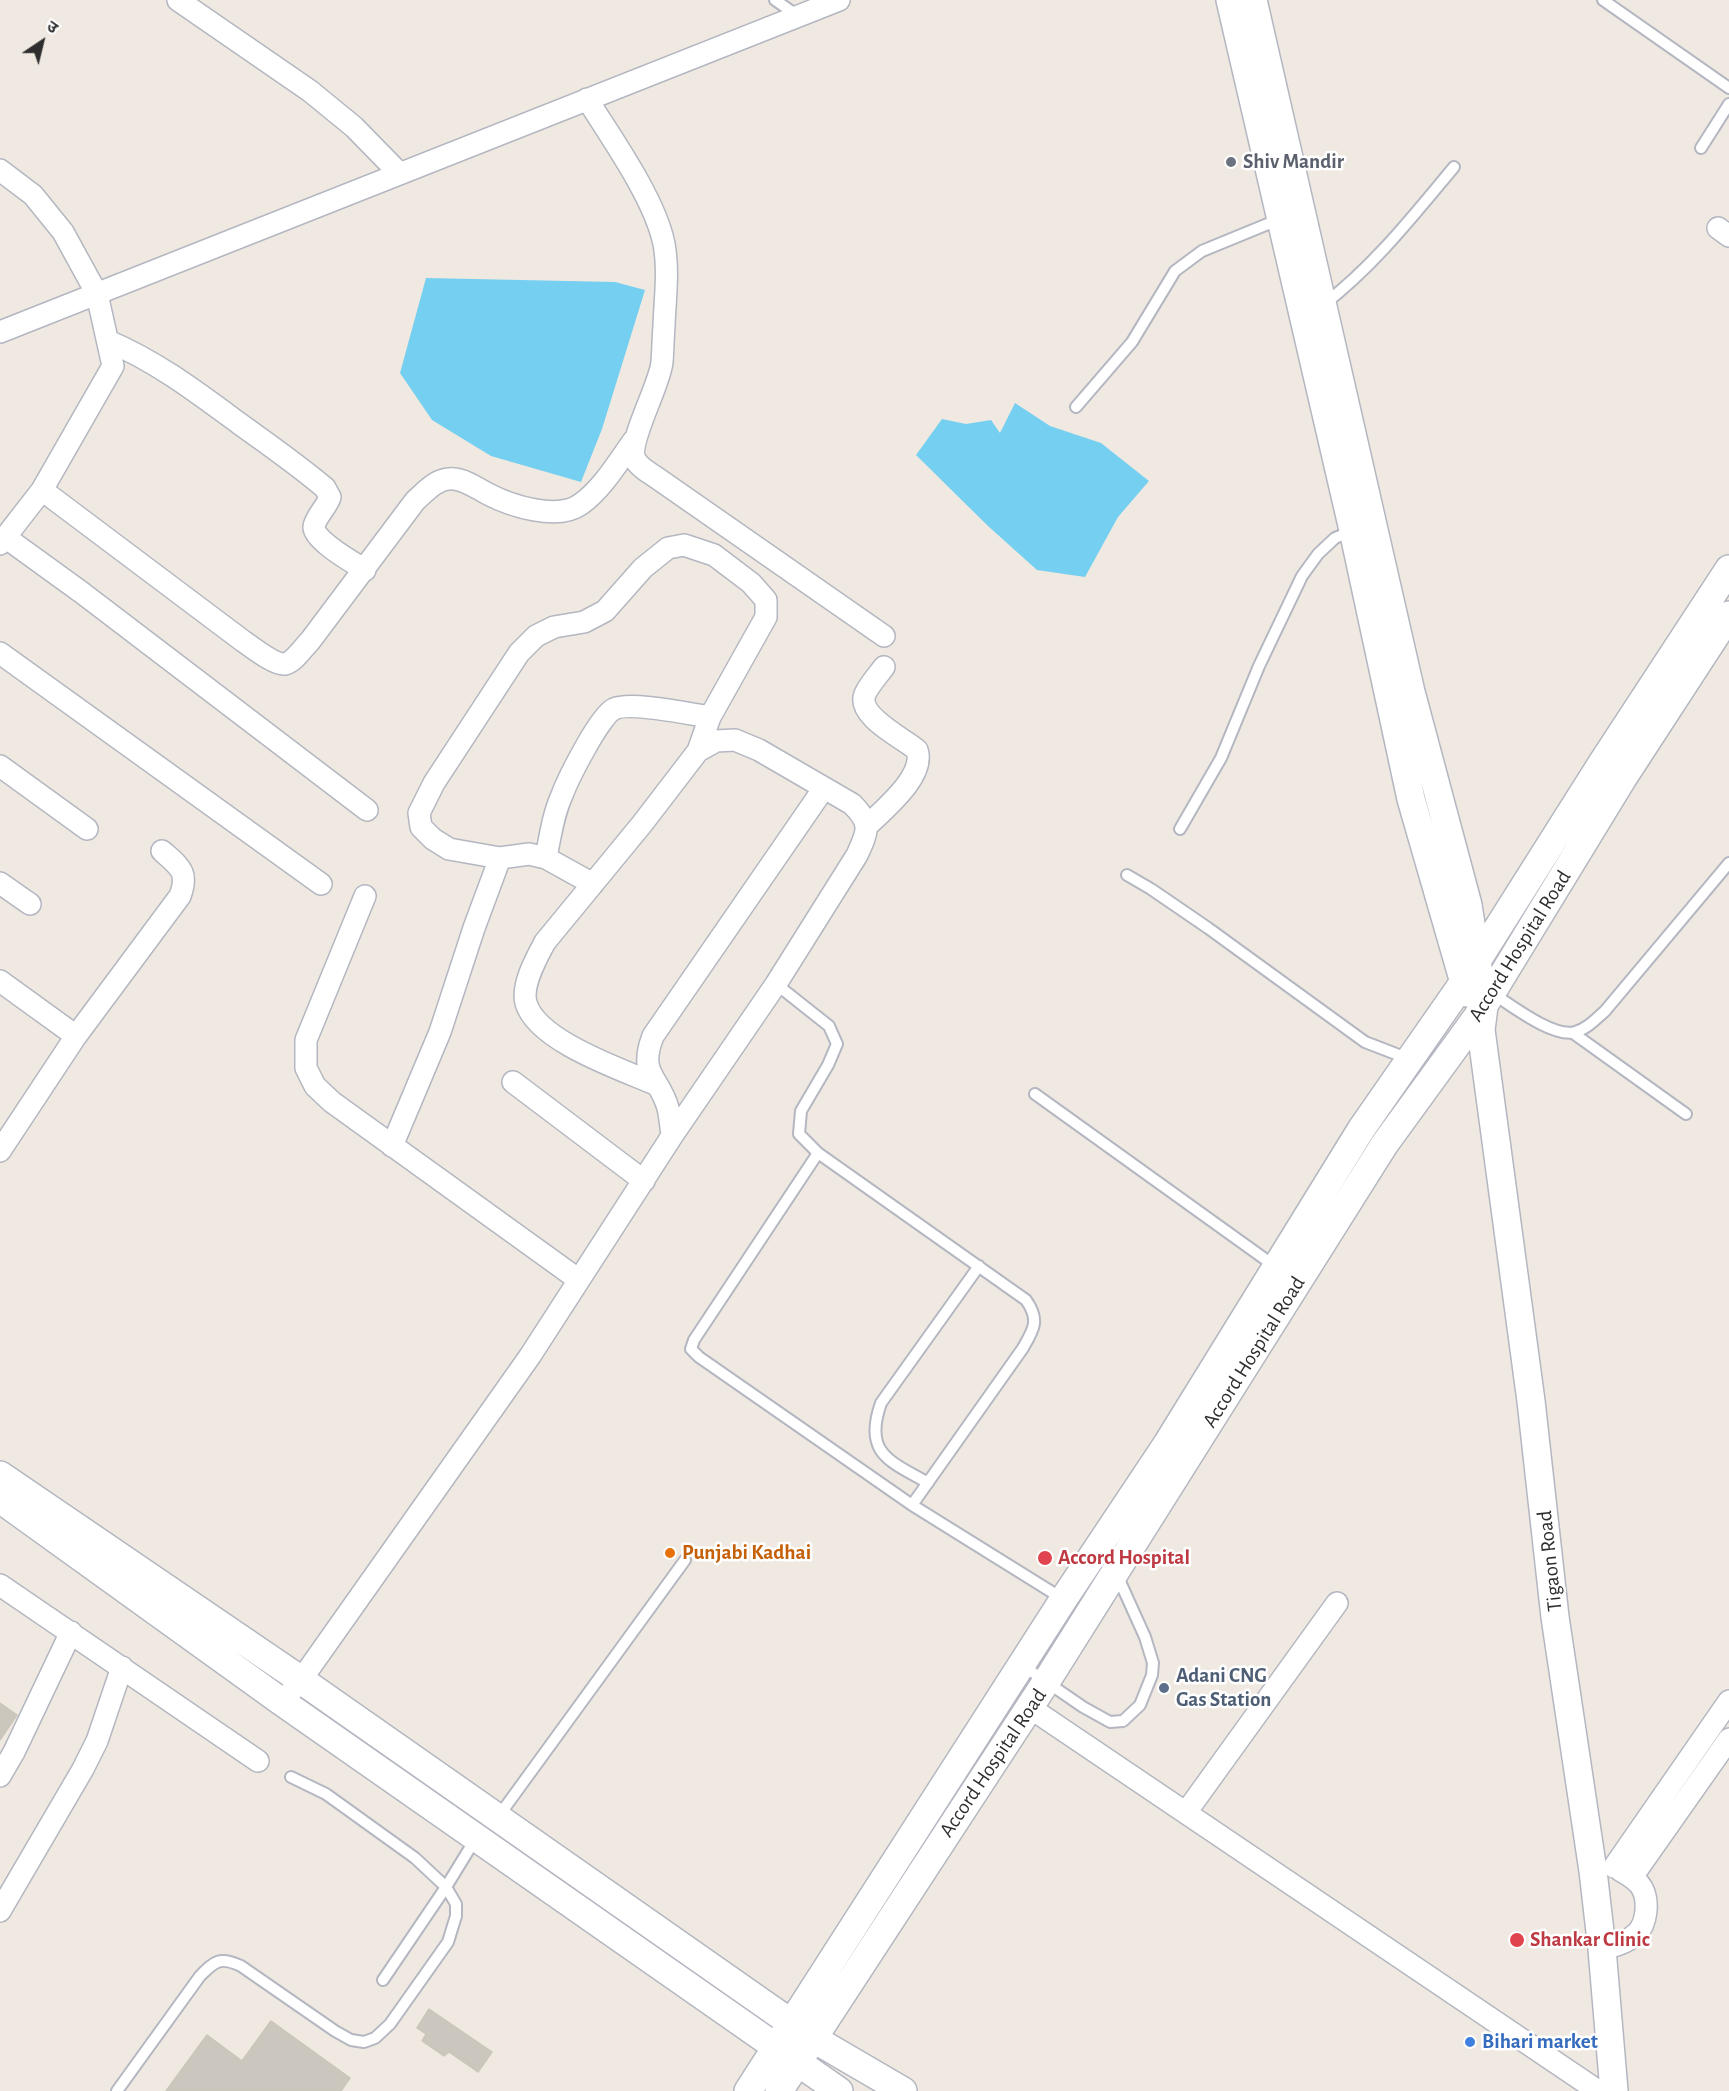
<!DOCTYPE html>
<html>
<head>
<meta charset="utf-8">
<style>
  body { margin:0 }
  #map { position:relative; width:1729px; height:2091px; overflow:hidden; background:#efe9e1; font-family:"Alegreya Sans","Noto Sans Devanagari",sans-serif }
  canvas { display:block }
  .north { position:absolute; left:12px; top:12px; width:60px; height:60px; -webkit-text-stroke:4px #fff; paint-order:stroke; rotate:35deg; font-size:16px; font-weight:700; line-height:24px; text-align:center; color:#2e2e2e }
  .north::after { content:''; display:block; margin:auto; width:21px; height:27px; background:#2e2e2e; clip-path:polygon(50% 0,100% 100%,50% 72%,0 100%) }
</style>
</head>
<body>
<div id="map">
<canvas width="1729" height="2091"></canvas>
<div class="north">उ</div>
</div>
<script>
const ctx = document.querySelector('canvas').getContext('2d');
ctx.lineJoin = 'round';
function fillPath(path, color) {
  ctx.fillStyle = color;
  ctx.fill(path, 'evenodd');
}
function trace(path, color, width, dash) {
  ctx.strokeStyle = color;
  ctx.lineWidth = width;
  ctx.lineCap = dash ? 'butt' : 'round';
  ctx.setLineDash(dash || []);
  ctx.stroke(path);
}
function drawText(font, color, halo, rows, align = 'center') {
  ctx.font = font + ' "Alegreya Sans",sans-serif';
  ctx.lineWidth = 5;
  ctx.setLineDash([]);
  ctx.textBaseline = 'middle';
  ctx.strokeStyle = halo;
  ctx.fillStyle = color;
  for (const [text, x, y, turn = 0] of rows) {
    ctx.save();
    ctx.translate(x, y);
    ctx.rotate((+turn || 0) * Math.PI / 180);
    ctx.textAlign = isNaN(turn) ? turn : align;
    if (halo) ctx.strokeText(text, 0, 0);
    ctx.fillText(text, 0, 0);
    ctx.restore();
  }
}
fillPath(new Path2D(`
  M426,278L615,282L645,290L602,429L581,482L491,456L432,420L400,373Z
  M1015,403L1050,426L1101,443L1149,481L1118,517L1085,577L1037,570L988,526L916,455L942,419L966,424L991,420L1000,433Z`), '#75cff0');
const building = new Path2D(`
  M0,1703L17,1715L0,1740Z
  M429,2009L492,2052L478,2072L449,2052L444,2056L422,2041L426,2034L417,2028Z
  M271,2021L350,2078L341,2091H166L207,2035L242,2061Z`);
fillPath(building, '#cbc7bf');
trace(building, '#cbc5ba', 1.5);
const service = new Path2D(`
  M775,0L798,16
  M1603,0L1729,88
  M1701,148L1729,104
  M1323,305C1374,266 1413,216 1454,167
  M1076,407L1132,342L1175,271L1202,251L1280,219
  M1180,829L1221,758L1259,666L1302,576L1318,554L1335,538L1352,531
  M1127,875L1151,889L1208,928L1365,1042L1409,1059
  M776,984L829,1026L837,1044L828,1065L801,1111L799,1134L818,1153L1026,1300C1040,1320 1034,1329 1023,1348L912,1505
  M1492,993C1511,1005 1553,1038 1575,1032C1587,1029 1596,1019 1605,1011L1729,863
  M1573,1033L1686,1114
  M1035,1094L1276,1267
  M818,1153L694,1340L691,1349L699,1357L912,1505L1063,1599
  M928,1483C890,1461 863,1454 881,1403L979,1266
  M1022,1665L1083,1707L1110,1722L1123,1721L1140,1705L1152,1675L1153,1663L1145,1637L1117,1575
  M498,1817L685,1560
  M383,1980L446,1887L476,1838
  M117,2091L200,1976C215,1961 220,1956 241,1966L335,2031L351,2040L364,2042L375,2038L390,2024L448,1942L456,1916V1904L446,1887L415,1858L326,1794L291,1777`);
const minor = new Path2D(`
  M178,0L310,91L354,127L399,173
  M587,99C612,139 655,199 664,244C669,271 665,298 664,326C663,338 663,350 662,362C660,386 625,445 636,461C640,468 650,473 657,478L884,636
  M0,170L33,195L63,232L97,294L113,366L42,490L0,544
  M1718,228L1729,236
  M0,332L839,0
  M108,341C156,361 198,393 240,424C269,445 298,465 325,488L330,497C327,507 315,517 314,527C313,540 354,563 365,570
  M42,490L243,641C252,647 274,665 285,664C294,662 303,648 310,641L415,501C426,491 438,477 454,479C466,480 478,489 488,494C511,506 558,521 581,504C603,488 618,462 634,440
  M5,537L81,592L367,810
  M0,653L321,884
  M0,766L87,829
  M866,827C883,810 926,776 917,750C903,738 856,716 865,694C869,685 878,675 884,667
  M546,858C550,837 553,815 562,795C568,779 600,715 614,709C630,701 690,714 710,717
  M0,883L30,904
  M593,884L546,858L529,854L500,858L449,849L433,839L421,827L419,813L434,783L519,653L536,636L554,627L584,622L605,611L643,568L668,548L684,545L714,555L751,583L766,600V617L710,717L698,751
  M365,896L306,1040V1068L315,1086L332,1102L579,1280
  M0,981L76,1036
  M513,1082L644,1181
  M655,1084C620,1069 537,1041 526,1003C521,985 537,957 545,942L642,824L698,751L716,741L735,740L759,750L852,804C872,824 868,831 857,855L776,984L672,1136
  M392,1146L440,1032L474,928L500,858
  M0,1151L76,1036L180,896C189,872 180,867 162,851
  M0,1585L258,1761
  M282,1702L301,1680L530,1356L672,1136C671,1127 670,1117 668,1108C659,1076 638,1075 653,1036L824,788
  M1029,1707L1598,2091
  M0,1776L14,1752L71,1632
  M1187,1811L1337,1603
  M1614,1867L1729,1701
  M1632,1877L1729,1739
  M0,1911L83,1769L97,1741L122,1667
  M1602,1949C1615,1946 1627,1943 1637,1933C1647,1923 1649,1901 1642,1888C1637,1879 1628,1875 1620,1870`);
const tertiary = new Path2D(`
  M1230,0L1353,530L1411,799L1467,993
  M1253,0L1411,692L1468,905L1484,1006L1481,1030L1531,1401L1555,1617L1593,1871L1602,1949L1614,2091
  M0,1475L301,1680L814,2039L903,2091
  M0,1499L282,1702L839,2091
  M748,2091L1063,1600L1167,1444L1362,1128L1463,983L1602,763L1729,569
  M779,2091L1046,1682L1384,1145L1477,1017L1623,778L1729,615`);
trace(service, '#b4b7c1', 14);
trace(minor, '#b4b7c1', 24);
trace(tertiary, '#b4b7c1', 30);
trace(service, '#fff', 10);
trace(minor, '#fff', 21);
trace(tertiary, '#fff', 27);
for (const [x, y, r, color] of [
  [1231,162,6,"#6b7280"],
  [670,1553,6,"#e8710a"],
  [1045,1558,8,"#e0444e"],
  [1164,1688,6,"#5c6f8a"],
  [1517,1940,8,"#e0444e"],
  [1470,2042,6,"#3f7fe0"]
]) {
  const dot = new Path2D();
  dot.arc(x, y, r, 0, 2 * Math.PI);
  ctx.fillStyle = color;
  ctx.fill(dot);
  trace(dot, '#fff', 2);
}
drawText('bold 21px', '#5b616d', '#fff', [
  ["Shiv Mandir",1243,162]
], 'left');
drawText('21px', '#2e2e2e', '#fff', [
  ["Accord Hospital Road",1520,946,-58],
  ["Accord Hospital Road",1254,1352,-58],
  ["Tigaon Road",1550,1561,-96],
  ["Accord Hospital Road",993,1763,-56]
]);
drawText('bold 21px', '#c56008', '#fff', [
  ["Punjabi Kadhai",682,1553]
], 'left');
drawText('bold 21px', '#be3a42', '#fff', [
  ["Accord Hospital",1058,1558],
  ["Shankar Clinic",1530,1940]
], 'left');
drawText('bold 21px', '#4e5e75', '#fff', [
  ["Adani CNG",1176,1676],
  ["Gas Station",1176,1700]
], 'left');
drawText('bold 21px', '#366cbe', '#fff', [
  ["Bihari market",1482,2042]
], 'left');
</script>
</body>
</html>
